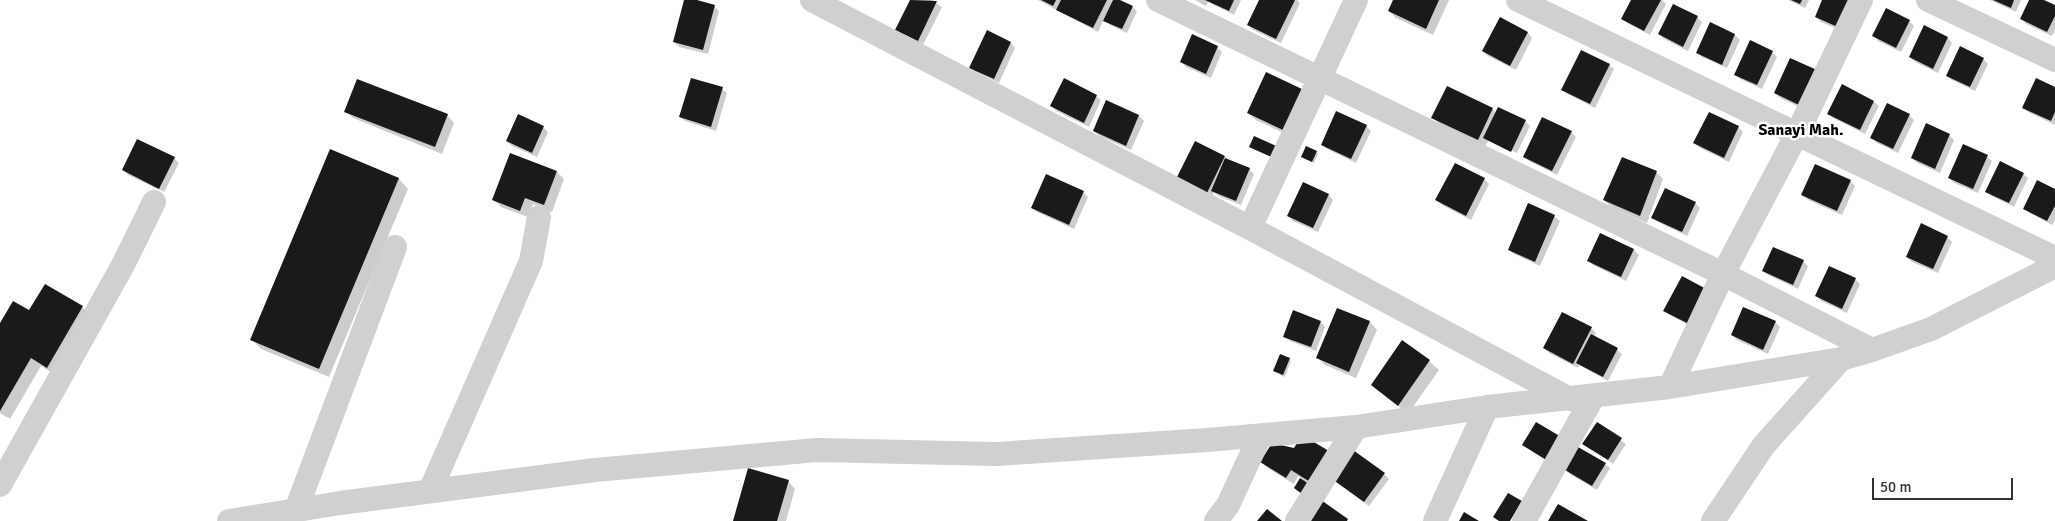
<!DOCTYPE html>
<html>
<head>
<meta charset="utf-8">
<style>
  body { margin:0 }
  #map { position:relative; width:2055px; height:521px; overflow:hidden; background:#fff; font-family:Signika,sans-serif }
  canvas { display:block }
  .scale { position:absolute; left:1872px; top:478px; width:141px; height:22px; box-sizing:border-box; border:2px solid #333; border-top:0; padding-left:6px; font-size:15px; line-height:18px; white-space:nowrap; color:#333; -webkit-text-stroke:4px #fff; paint-order:stroke }
</style>
</head>
<body>
<div id="map">
<canvas width="2055" height="521"></canvas>
<div class="scale">50 m</div>
</div>
<script>
const ctx = document.querySelector('canvas').getContext('2d');
ctx.lineJoin = 'round';
function fillPath(path, color) {
  ctx.fillStyle = color;
  ctx.fill(path, 'evenodd');
}
function trace(path, color, width, dash) {
  ctx.strokeStyle = color;
  ctx.lineWidth = width;
  ctx.lineCap = dash ? 'butt' : 'round';
  ctx.setLineDash(dash || []);
  ctx.stroke(path);
}
function drawText(font, color, halo, rows, align = 'center') {
  ctx.font = font + ' Signika,sans-serif';
  ctx.lineWidth = 5;
  ctx.setLineDash([]);
  ctx.textBaseline = 'middle';
  ctx.strokeStyle = halo;
  ctx.fillStyle = color;
  for (const [text, x, y, turn = 0] of rows) {
    ctx.save();
    ctx.translate(x, y);
    ctx.rotate((+turn || 0) * Math.PI / 180);
    ctx.textAlign = isNaN(turn) ? turn : align;
    if (halo) ctx.strokeText(text, 0, 0);
    ctx.fillText(text, 0, 0);
    ctx.restore();
  }
}
fillPath(new Path2D(`
  M685,0L714,6L719,11L708,54L679,47L674,42Z
  M912,0H932L942,7L923,45L902,35L897,30Z
  M1038,0H1111L1113,2L1117,0L1132,7L1137,11L1127,33L1110,25L1104,19L1098,32Z
  M1195,0H1241L1234,15L1208,2L1206,6Z
  M1260,0H1297L1300,3L1281,43L1253,30L1248,25Z
  M1394,0H1449L1433,35L1396,18L1389,11Z
  M1632,0H1662L1666,4L1650,35L1627,23L1622,19Z
  M1788,0H1809L1805,8Z
  M1824,0L1845,32L1821,22L1816,17Z
  M1990,0H2021L2016,12Z
  M2031,0H2041L2055,7V30L2052,36L2026,24L2022,19Z
  M1697,17L1702,22L1688,51L1664,39L1659,34Z
  M1501,19L1528,33L1532,38L1516,70L1488,56L1483,51Z
  M1909,21L1914,26L1901,52L1878,41L1874,36Z
  M1711,24L1735,35L1740,40L1727,68L1702,57L1697,53Z
  M1925,27L1948,38L1952,43L1938,73L1915,62L1910,57Z
  M1011,43L1015,48L999,83L976,72L971,67Z
  M1217,47L1222,52L1211,78L1186,67L1181,62Z
  M1772,52L1777,57L1762,89L1740,79L1735,74Z
  M1983,59L1988,64L1975,91L1952,80L1947,75Z
  M1609,65L1614,69L1595,108L1568,94L1563,90Z
  M1821,76L1806,110L1780,98L1775,93Z
  M1842,86L1874,102L1879,106L1865,134L1833,118L1829,113Z
  M2055,88V125L2028,112L2023,108Z
  M722,89L727,93L716,131L685,121L680,117Z
  M1303,91L1292,137L1256,120L1248,113Z
  M1096,96L1101,100L1089,127L1056,111L1052,106Z
  M1107,102L1139,116L1144,121L1131,150L1099,136L1094,131Z
  M1492,109L1496,113L1525,121L1530,126L1517,153L1489,140L1485,146L1440,125L1433,117Z
  M346,111L447,115L454,123L442,154L353,118Z
  M1909,115L1914,120L1898,153L1877,143L1872,138Z
  M1543,118L1571,132L1576,137L1557,175L1529,161L1524,157Z
  M1366,126L1371,131L1356,163L1327,149L1322,144Z
  M543,127L548,132L537,157L512,146L507,141Z
  M1738,127L1743,132L1729,162L1700,148L1695,143Z
  M1949,135L1954,140L1940,173L1917,163L1912,158Z
  M330,151L399,179L408,189L329,377L261,349L252,339Z
  M1316,152L1318,154L1314,163L1305,159Z
  M511,155L557,172L564,179L552,212L533,204L528,217L501,207L494,200Z
  M1225,157L1228,160L1249,169L1254,174L1241,205L1218,196L1214,192L1212,197L1183,182Z
  M1987,157L1992,161L1978,193L1954,183L1949,178Z
  M174,158L179,163L164,192L128,175L124,170Z
  M1455,164L1484,179L1489,184L1471,220L1442,205L1437,200Z
  M1656,172L1663,179L1647,223L1611,207L1604,200Z
  M2023,174L2028,178L2014,207L1992,196L1987,192Z
  M1850,181L1855,186L1842,215L1808,200L1803,195Z
  M1303,184L1329,195L1333,200L1318,232L1293,221L1288,216Z
  M2055,191V220L2052,225L2030,213L2025,208Z
  M1083,192L1088,197L1074,229L1037,212L1032,207Z
  M1695,203L1700,208L1687,236L1658,222L1653,218Z
  M1529,205L1555,217L1560,221L1540,266L1514,254L1509,249Z
  M1601,234L1634,250L1639,255L1626,281L1593,265L1588,260Z
  M1947,237L1952,242L1938,273L1912,262L1907,257Z
  M1803,261L1808,266L1798,289L1768,275L1763,270Z
  M1683,278L1696,329L1670,315L1665,310Z
  M1855,279L1860,284L1847,313L1821,301L1817,296Z
  M82,307L91,317L57,376L41,366L10,419L0,413V326L30,312Z
  M1338,309L1370,322L1377,330L1356,378L1325,365L1318,358Z
  M1321,322L1325,327L1316,351L1290,341L1285,336Z
  M1775,322L1780,327L1768,354L1737,340L1732,335Z
  M1591,328L1596,333L1594,337L1617,350L1622,354L1608,381L1579,365L1578,368L1549,353L1544,348Z
  M1402,342L1429,361L1439,370L1408,414L1372,384Z
  M1289,359L1291,361L1285,377L1274,371Z
  M1597,423L1626,444L1613,464L1584,443Z
  M1537,424L1553,465L1523,445Z
  M1272,444L1323,491L1305,481L1296,488L1302,479L1298,476L1294,484L1269,469L1262,462Z
  M1605,464L1610,468L1597,490L1571,475L1566,470Z
  M1384,474L1389,479L1369,506L1339,484Z
  M788,481L795,489L786,521H735Z`), '#0003');
fillPath(new Path2D(`
  M684,0H697L715,5L703,50L673,42Z
  M910,0L937,1L918,41L895,30Z
  M1041,0H1056L1053,6Z
  M1061,0H1107L1093,28L1056,10Z
  M1113,0H1120L1133,6L1122,29L1103,21Z
  M1205,0H1234L1229,11Z
  M1259,0H1295L1276,39L1247,25Z
  M1393,0H1439L1426,29L1388,11Z
  M1631,0H1661L1644,31L1621,19Z
  M1791,0H1802L1800,4Z
  M1822,0H1852L1840,28L1815,17Z
  M1993,0H2014L2011,8Z
  M2029,0H2044L2055,5V16L2047,32L2020,19Z
  M1673,4L1698,16L1683,47L1658,34Z
  M1886,8L1910,20L1896,48L1872,36Z
  M1500,17L1528,32L1510,66L1482,51Z
  M1710,22L1735,34L1722,65L1696,53Z
  M1924,25L1948,37L1933,69L1909,57Z
  M987,30L1011,42L994,79L969,68Z
  M1192,34L1218,46L1206,74L1180,62Z
  M1750,40L1773,51L1757,85L1734,75Z
  M1960,46L1984,58L1970,87L1946,76Z
  M1581,50L1610,64L1590,104L1561,90Z
  M1790,58L1817,70L1801,106L1774,93Z
  M1266,72L1304,90L1285,131L1247,113Z
  M691,78L723,87L711,127L679,117Z
  M1064,78L1097,95L1084,123L1050,106Z
  M2036,78L2055,87V112L2051,121L2022,108Z
  M357,79L448,114L435,147L344,112Z
  M1842,84L1874,101L1860,130L1827,114Z
  M1447,86L1493,108L1478,140L1431,118Z
  M1106,100L1139,115L1126,146L1093,131Z
  M1887,103L1910,114L1893,149L1870,138Z
  M1498,107L1526,120L1511,152L1483,138Z
  M1336,111L1367,125L1351,159L1321,145Z
  M1709,112L1739,126L1724,158L1693,143Z
  M518,114L544,126L532,153L506,141Z
  M1542,117L1572,131L1552,171L1523,157Z
  M1926,123L1950,134L1935,169L1911,158Z
  M1254,136L1283,149L1278,160L1249,147Z
  M137,139L175,157L159,189L122,170Z
  M1195,141L1225,156L1207,193L1177,177Z
  M1963,144L1988,155L1973,189L1948,178Z
  M1306,146L1317,151L1312,162L1301,157Z
  M330,149L399,178L319,369L250,340Z
  M510,153L557,171L544,205L525,198L520,211L492,200Z
  M1622,157L1657,171L1640,216L1603,200Z
  M1225,158L1250,168L1236,201L1211,191Z
  M2000,161L2024,173L2009,203L1985,192Z
  M1455,163L1485,178L1466,216L1435,200Z
  M1815,164L1851,180L1837,211L1801,195Z
  M1046,174L1084,191L1069,225L1031,208Z
  M2037,180L2055,189V206L2047,221L2023,209Z
  M1303,182L1329,194L1313,228L1287,216Z
  M1665,188L1696,202L1682,232L1651,218Z
  M1528,203L1555,215L1535,262L1508,250Z
  M1921,223L1948,236L1933,269L1906,257Z
  M1600,233L1634,249L1621,277L1587,261Z
  M1773,247L1804,260L1793,285L1762,271Z
  M1829,266L1856,278L1842,309L1815,296Z
  M1682,276L1710,291L1691,325L1663,311Z
  M45,284L83,306L47,368L31,358L0,411V323L13,301L29,310Z
  M1743,307L1776,321L1763,350L1731,335Z
  M1337,308L1370,321L1349,372L1316,358Z
  M1293,310L1321,321L1311,347L1283,337Z
  M1562,312L1592,327L1573,364L1543,348Z
  M1591,334L1618,348L1603,377L1576,363Z
  M1402,340L1430,360L1398,406L1371,385Z
  M1280,354L1290,358L1283,375L1273,371Z
  M1536,422L1563,438L1548,461L1522,445Z
  M1597,422L1622,438L1608,460L1582,444Z
  M1302,435L1334,454L1315,485L1291,470L1286,478L1260,462L1272,443L1294,448Z
  M1578,447L1606,463L1592,486L1565,470Z
  M1353,450L1385,473L1364,502L1332,479Z
  M748,468L789,480L777,521H733Z
  M1300,478L1309,484L1302,494L1294,488Z
  M1508,493L1522,501L1510,521H1499L1493,517Z
  M1321,500L1348,519L1347,521H1308Z
  M1558,504L1588,521H1548Z
  M1267,509L1282,521H1257Z
  M1464,512L1479,521H1459Z`), '#1a1a1a');
trace(new Path2D(`
  M812,0L1250,228L1570,399
  M1158,0L1723,274L1872,350
  M1518,0L2055,258
  M1928,0L2055,60
  M1250,228L1356,0
  M1670,387L1723,274L1797,134L1861,0
  M0,485L123,265L154,202
  M430,491L531,261L539,217
  M296,510L395,247
  M229,521L340,503L595,470L817,450L996,454L1207,440L1356,427L1487,407L1670,387L1841,359L1872,350L1931,329L2055,266
  M1216,521L1228,505L1260,436
  M1297,521L1356,427
  M1435,521L1487,407
  M1524,521L1593,397
  M1713,521L1764,445L1841,359`), '#d0d0d0', 24);
drawText('bold 16px', '#000', '#fff', [
  ["Sanayi Mah.",1801,131]
]);
</script>
</body>
</html>
